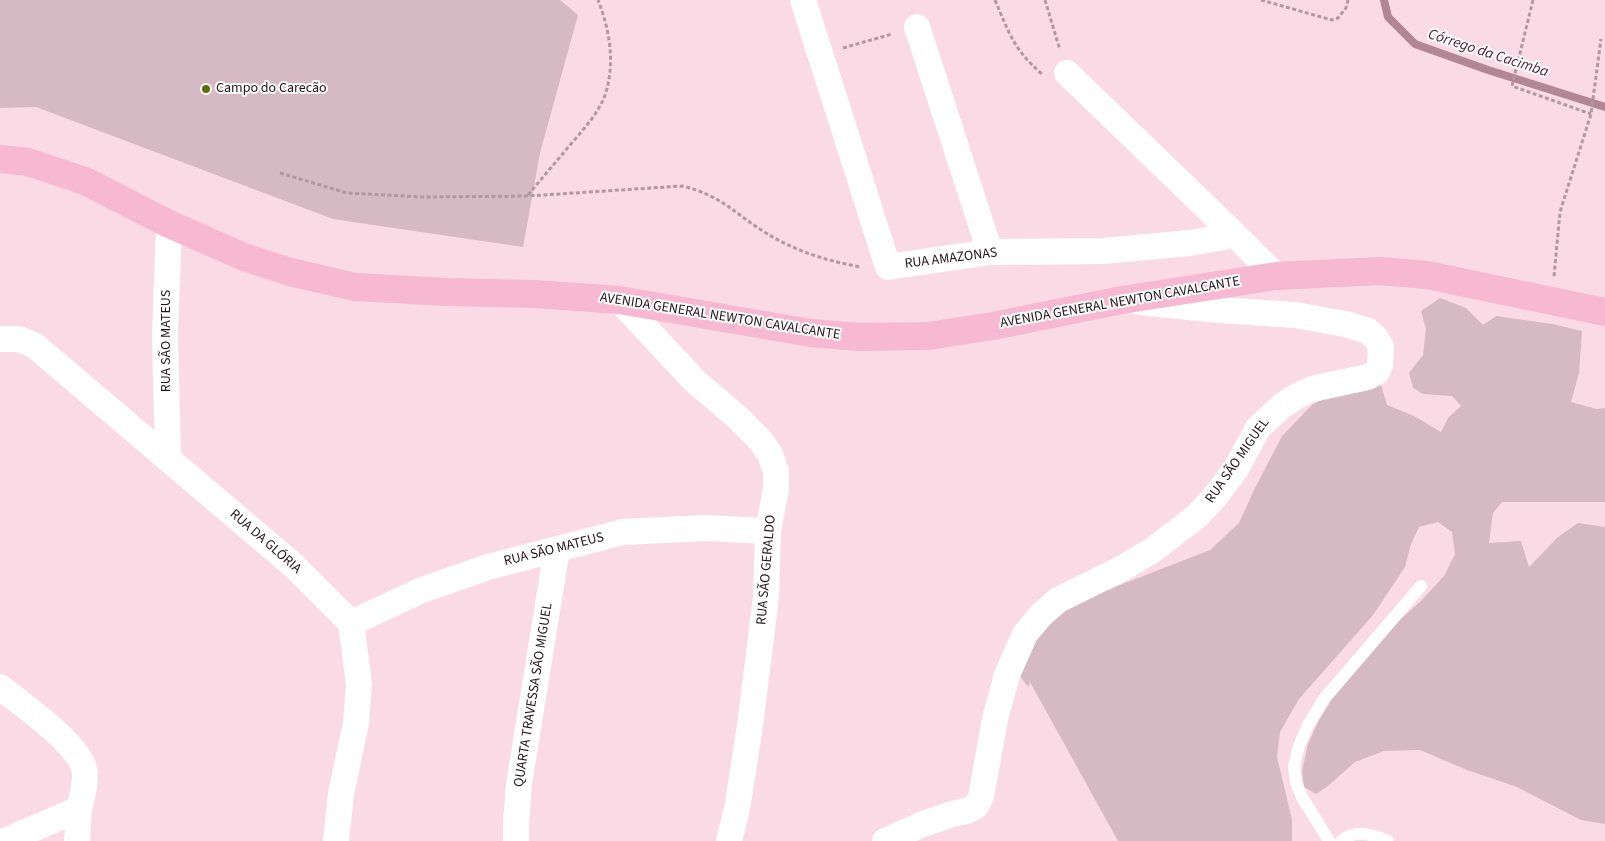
<!DOCTYPE html>
<html>
<head>
<meta charset="utf-8">
<style>
  body { margin:0 }
  canvas { display:block; background:#fadae5 }
</style>
</head>
<body>
<canvas width="1605" height="841"></canvas>
<script>
const ctx = document.querySelector('canvas').getContext('2d');
ctx.lineJoin = 'round';
function fillPath(path, color) {
  ctx.fillStyle = color;
  ctx.fill(path, 'evenodd');
}
function trace(path, color, width, dash) {
  ctx.strokeStyle = color;
  ctx.lineWidth = width;
  ctx.lineCap = dash ? 'butt' : 'round';
  ctx.setLineDash(dash || []);
  ctx.stroke(path);
}
function drawText(font, color, halo, rows, align = 'center') {
  ctx.font = font + ' "Source Sans 3",sans-serif';
  ctx.lineWidth = 4;
  ctx.setLineDash([]);
  ctx.textBaseline = 'middle';
  ctx.strokeStyle = halo;
  ctx.fillStyle = color;
  for (const [text, x, y, turn = 0] of rows) {
    ctx.save();
    ctx.translate(x, y);
    ctx.rotate((+turn || 0) * Math.PI / 180);
    ctx.textAlign = isNaN(turn) ? turn : align;
    if (halo) ctx.strokeText(text, 0, 0);
    ctx.fillText(text, 0, 0);
    ctx.restore();
  }
}
fillPath(new Path2D(`
  M0,0H560L578,15L540,153L523,247L333,219L36,107L0,108Z
  M1440,298L1466,308L1483,325L1496,316L1552,324L1582,331L1579,373L1571,402L1597,409L1605,408V502H1502L1493,513L1489,543L1521,541L1529,567L1558,537L1578,523L1605,527V824L1581,820L1517,787L1467,770L1420,750L1384,751L1355,762L1328,786L1316,794L1304,787L1302,771L1308,744L1318,722L1339,687L1393,626L1420,602L1444,576L1455,554L1452,532L1438,522L1419,527L1411,544L1405,567L1373,615L1299,699L1280,732L1277,757L1292,820V841H1118L1030,682L1028,687L1016,670L1039,626L1061,608L1210,550L1239,523L1254,490L1282,436L1313,404L1349,388L1381,385L1387,405L1414,416L1441,432L1448,418L1461,406L1452,396L1423,394L1413,388L1409,373L1423,355L1426,329L1421,311Z`), '#d5b9c3');
trace(new Path2D(`
  M1384,0L1388,17L1415,44L1488,70L1605,107`), '#b18795', 8);
trace(new Path2D(`
  M995,0C1009,33 1014,50 1042,74
  M1045,0L1060,50
  M1261,0L1332,20L1338,18L1346,8L1348,0
  M1533,0L1512,86L1591,114
  M843,48L892,34
  M280,173L347,193L423,197L528,196L682,186C721,195 735,214 766,233C795,251 827,261 861,267
  M528,195C542,178 556,162 570,145C583,130 596,116 604,98C616,66 610,30 598,0
  M1554,276L1560,212L1591,114L1601,39`), '#b298a1', 3, [4, 2.5]);
trace(new Path2D(`
  M1329,841L1302,797L1296,783L1294,766L1299,746L1308,725L1324,699L1421,586
  M1341,841C1355,829 1372,834 1388,841`), '#fff', 12);
trace(new Path2D(`
  M803,0L888,267L990,252L1103,251L1190,243L1235,235L1276,276
  M917,27L990,252
  M1067,73L1235,235
  M619,300L695,381L737,417L760,440L770,454L776,471V489L768,531L766,597L750,726L737,809L729,841
  M0,339H19L34,345L293,565L351,623L359,684L356,723L341,794L336,841
  M168,459L165,335L169,224
  M351,623L422,590L488,567L623,532L705,528L768,531
  M0,687C21,704 83,746 85,773C86,786 81,798 79,810C78,821 78,831 77,841
  M5,841L79,809
  M516,841V823L519,784L557,549
  M885,841L923,824L952,814L966,811L976,806L981,797L995,719L1007,675L1025,634L1041,615L1058,600L1121,569L1153,550L1197,516L1213,499L1236,469L1258,428L1283,405L1297,396L1312,389L1368,377L1377,372L1380,365L1381,347L1376,338L1368,331L1345,324L1295,315L1219,310L1139,302`), '#fff', 26);
trace(new Path2D(`
  M0,159L28,162L85,181L169,224L244,257L290,272L355,287L447,292L535,294L619,300L811,333L859,337L928,336L993,326L1122,300L1276,276L1380,271L1427,275L1605,312`), '#f7b8d1', 28);
for (const [x, y, r, color] of [
  [206,89,5,"#606a11"]
]) {
  const dot = new Path2D();
  dot.arc(x, y, r, 0, 2 * Math.PI);
  ctx.fillStyle = color;
  ctx.fill(dot);
  trace(dot, '#fff', 2);
}
drawText('14px', '#221419', '#fff', [
  ["Campo do Carecão",216,89]
], 'left');
drawText('14px', '#221419', '#fff', [
  ["RUA AMAZONAS",951,259,-7],
  ["AVENIDA GENERAL NEWTON CAVALCANTE",1120,303,-10],
  ["AVENIDA GENERAL NEWTON CAVALCANTE",720,317,9],
  ["RUA SÃO MATEUS",167,341,-90],
  ["RUA SÃO MIGUEL",1238,461,-55],
  ["RUA DA GLÓRIA",265,542,41],
  ["RUA SÃO MATEUS",554,550,-14],
  ["RUA SÃO GERALDO",767,570,-85],
  ["QUARTA TRAVESSA SÃO MIGUEL",534,695,-81]
]);
drawText('italic 15px', '#4d1830', '#fff', [
  ["Córrego da Cacimba",1488,54,18]
]);
</script>
</body>
</html>
